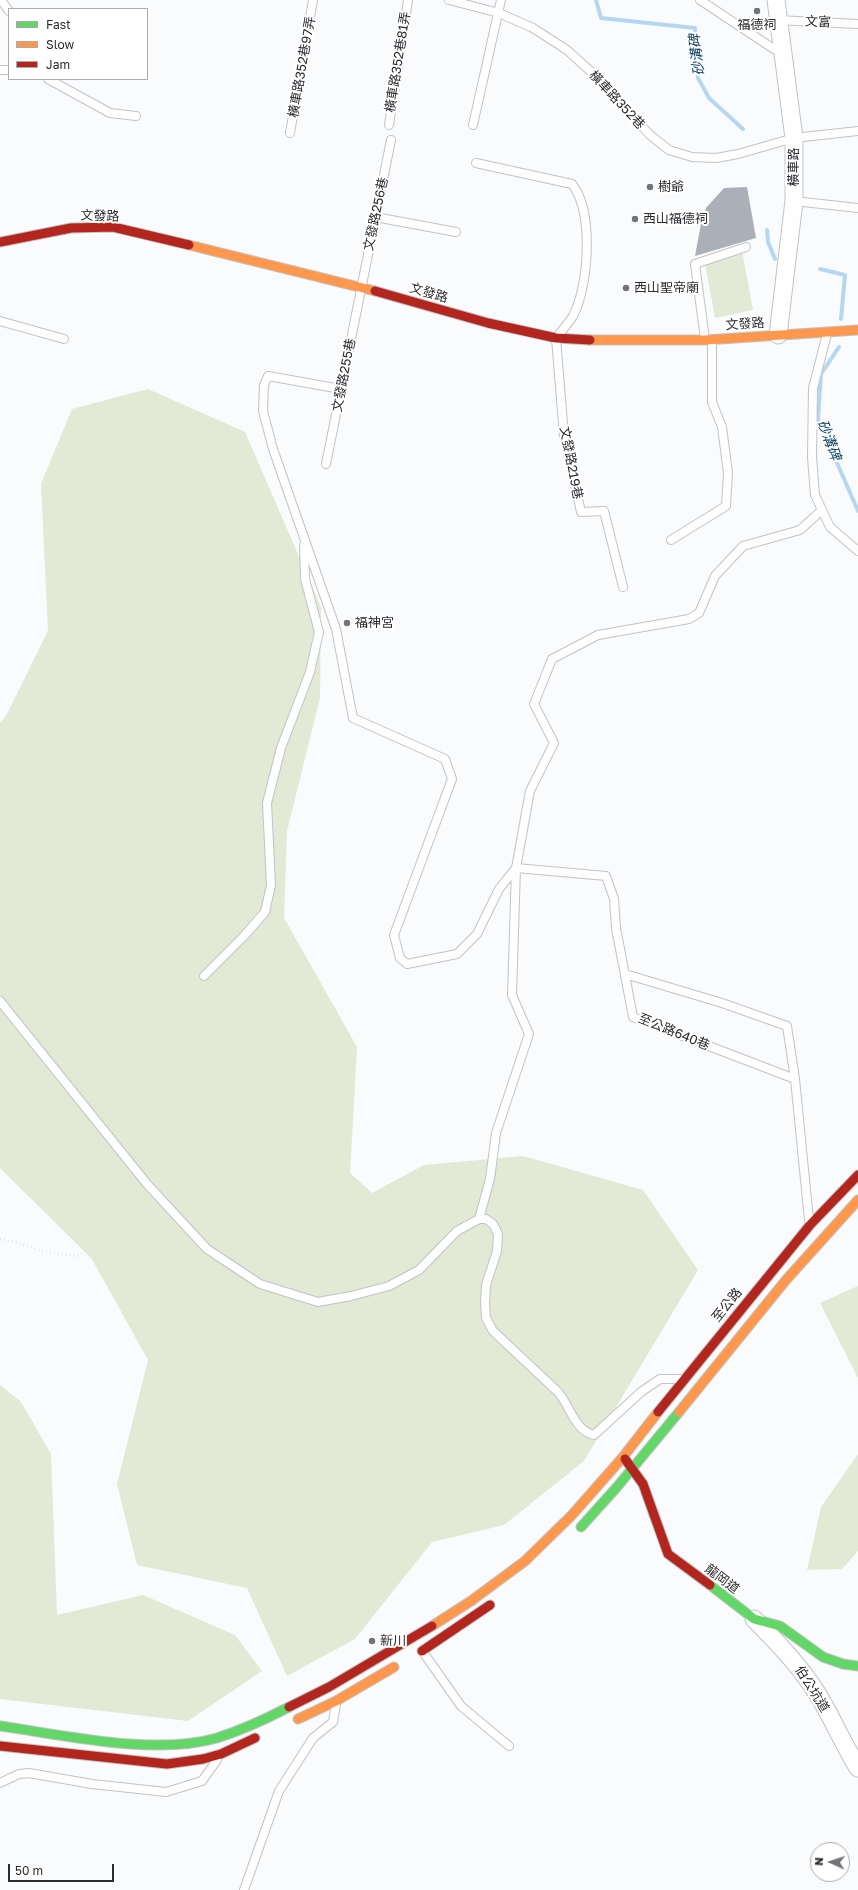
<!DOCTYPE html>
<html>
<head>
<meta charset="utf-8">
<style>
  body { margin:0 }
  #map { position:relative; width:858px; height:1890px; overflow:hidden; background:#f9fbfd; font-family:"Golos Text",sans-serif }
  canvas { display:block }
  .legend { position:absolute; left:8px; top:8px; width:140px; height:72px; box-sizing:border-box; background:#fff; border:1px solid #a9aaac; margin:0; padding:5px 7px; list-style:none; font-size:12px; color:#292b2f }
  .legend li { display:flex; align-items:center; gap:8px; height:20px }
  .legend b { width:20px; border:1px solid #a9aaac }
  .north { position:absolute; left:810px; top:1842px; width:40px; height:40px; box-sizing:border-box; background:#fff; border:1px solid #a9aaac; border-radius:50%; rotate:273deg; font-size:11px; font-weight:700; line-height:16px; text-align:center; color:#292b2f }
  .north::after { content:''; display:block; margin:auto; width:14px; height:18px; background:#727477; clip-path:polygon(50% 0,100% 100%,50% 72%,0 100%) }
  .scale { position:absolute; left:8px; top:1864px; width:106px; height:18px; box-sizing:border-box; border:2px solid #292b2f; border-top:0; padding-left:5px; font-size:12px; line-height:14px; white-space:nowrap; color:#292b2f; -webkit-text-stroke:3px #fff; paint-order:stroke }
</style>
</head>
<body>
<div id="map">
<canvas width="858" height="1890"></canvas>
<ul class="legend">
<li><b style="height:5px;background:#63d668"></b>Fast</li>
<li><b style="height:5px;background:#ff974d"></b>Slow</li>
<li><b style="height:5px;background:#b3261e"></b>Jam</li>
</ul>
<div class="north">N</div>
<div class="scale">50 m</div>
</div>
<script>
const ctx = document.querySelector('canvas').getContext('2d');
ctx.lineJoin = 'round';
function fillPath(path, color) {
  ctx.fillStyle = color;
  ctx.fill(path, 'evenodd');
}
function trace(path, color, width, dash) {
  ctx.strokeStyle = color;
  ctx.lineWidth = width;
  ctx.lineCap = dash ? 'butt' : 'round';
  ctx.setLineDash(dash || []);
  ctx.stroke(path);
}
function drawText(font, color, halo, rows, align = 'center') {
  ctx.font = font + ' "Golos Text","Noto Sans TC",sans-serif';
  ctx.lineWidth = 4;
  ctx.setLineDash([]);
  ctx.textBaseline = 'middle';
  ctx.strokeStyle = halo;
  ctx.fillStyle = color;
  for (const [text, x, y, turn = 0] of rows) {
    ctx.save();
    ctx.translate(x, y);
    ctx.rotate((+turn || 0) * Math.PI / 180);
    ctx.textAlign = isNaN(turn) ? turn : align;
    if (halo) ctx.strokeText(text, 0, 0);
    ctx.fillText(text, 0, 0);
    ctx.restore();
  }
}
fillPath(new Path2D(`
  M742,250L753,310L715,318L704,258Z
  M148,389L245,432L321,607L320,698L287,831L284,918L357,1047L350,1173L372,1193L424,1165L523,1156L643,1190L698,1270L584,1461L504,1525L432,1542L355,1639L287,1676L247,1588L137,1565L117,1484L148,1360L92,1259L0,1168V723L6,716L48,631L41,484L72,409Z
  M858,1286V1378L820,1303Z
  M0,1385L21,1402L51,1454L57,1615L143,1595L235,1635L262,1671L188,1721L0,1699Z
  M858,1454V1551L842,1569L807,1570L821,1507Z`), '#e2e9d4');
trace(new Path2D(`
  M596,0L601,18L695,28L698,78L709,98L743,129
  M767,230L768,242L775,259
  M820,269L845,275L841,319
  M839,347L821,374L818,419L858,511`), '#b6d7f0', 4);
fillPath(new Path2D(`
  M747,187L756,238L695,256L701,224L706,208L724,188Z`), '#abafb8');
const lane = new Path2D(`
  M1,0L9,11
  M449,0L499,13L533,28L567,50L598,78L650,135L669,150L692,157L716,158L738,154L794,138L858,131
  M700,0L783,55
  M777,20L858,24
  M0,70H9
  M48,79L110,113L136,116
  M389,125L408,0
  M473,125L501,0
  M290,133L313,0
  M476,163L572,184C594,211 589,286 573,316C568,324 561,331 556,338L564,436L581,512L604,511L623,587
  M794,201L858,208
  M375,217L456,232
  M0,321L64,339
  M827,334L813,388L812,457L815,495L830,527L858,551
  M705,339L695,264L746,247
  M341,389L268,376L264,385L263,411L273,449L336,629L353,718L445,759L452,779L394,935L400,958L407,964L457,954L477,934L499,889L516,868L606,876L614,899L616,928L633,1017L795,1079L809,1220
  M326,464L391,140
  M671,540L726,506L728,473L722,427L712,402V340
  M625,974L722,1003L787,1026L795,1079
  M204,976L244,936L265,912L271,885L267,803L281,748L310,672L319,632L305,579L304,545
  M0,1001L147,1184L207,1249L260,1284L318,1302L351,1296L389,1286L419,1270L457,1231L479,1219H486L493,1224L498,1234L497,1251L486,1285L485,1303L486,1318L493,1331L558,1392C571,1407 574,1430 594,1435L641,1392L660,1379H679
  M479,1219L490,1179L496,1133L529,1034L512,995L516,868L530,791L554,743L534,704L552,659L598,635L689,619L699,613L715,576L743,546L800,530L822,510
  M423,1652L461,1706L509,1746
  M0,1783L19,1774L29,1773L92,1784L166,1792L202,1781L217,1760
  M244,1890L279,1791L313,1738L333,1722L336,1704`);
const street = new Path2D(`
  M776,0L794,138V201L778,335
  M754,1619C777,1642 799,1665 817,1693C832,1717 843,1744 858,1768`);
const fast = new Path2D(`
  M581,1527L617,1487L679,1412
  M710,1585L754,1619L780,1626L823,1657L843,1664L858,1666
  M0,1726C64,1735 154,1756 217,1738C242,1730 266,1719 289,1707`);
const slow = new Path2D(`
  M189,245L375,291
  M590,340H705L858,330
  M679,1412L786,1280L858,1200
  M432,1626L471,1601L525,1561L572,1515L623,1457L658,1412
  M298,1719L336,1701L394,1667`);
const jam = new Path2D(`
  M0,242L71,228L113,227L189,245
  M375,291L488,323L556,338L590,340
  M658,1412L810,1225L858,1175
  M625,1459L643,1484L668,1554L710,1585
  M422,1651L490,1605
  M289,1707L329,1687L432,1626
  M0,1746L167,1764L203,1759L221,1754L255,1738`);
trace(lane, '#c1c3c5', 10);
trace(street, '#c1c3c5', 19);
trace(fast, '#c1c3c5', 11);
trace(slow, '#c1c3c5', 11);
trace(jam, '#c1c3c5', 11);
trace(new Path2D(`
  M0,1239L16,1242L41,1251L77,1256L96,1246L98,1221L88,1204V1189L111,1155`), '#e4e4e5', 2.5, [1, 3]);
trace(lane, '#fefeff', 8);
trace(street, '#fefeff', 17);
trace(fast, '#63d668', 9);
trace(slow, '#ff974d', 9);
trace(jam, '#b3261e', 9);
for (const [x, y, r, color] of [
  [757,11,4,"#727477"],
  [650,187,4,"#727477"],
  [635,219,4,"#727477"],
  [626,288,4,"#727477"],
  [347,623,4,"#727477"],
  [372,1641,4,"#727477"]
]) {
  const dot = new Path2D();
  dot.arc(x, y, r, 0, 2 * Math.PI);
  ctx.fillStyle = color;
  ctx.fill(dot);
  trace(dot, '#fff', 1.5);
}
drawText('13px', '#292b2f', '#fff', [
  ["文富",818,22,3],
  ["橫車路352巷81弄",398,62,-81],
  ["橫車路352巷97弄",302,67,-80],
  ["橫車路352巷",617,100,47],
  ["橫車路",794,167,-90],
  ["文發路256巷",376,214,-78],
  ["文發路",100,216,2],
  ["文發路",429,293,16],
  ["文發路",745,324,-4],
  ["文發路255巷",344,375,-79],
  ["文發路219巷",571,463,79],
  ["至公路640巷",674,1032,22],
  ["至公路",727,1305,-51],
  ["龍岡道",722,1579,37],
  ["伯公坑道",812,1689,58]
]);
drawText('13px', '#292b2f', '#fff', [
  ["福德祠",757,25,"center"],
  ["樹爺",658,187],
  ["西山福德祠",643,219],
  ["西山聖帝廟",634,288],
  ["福神宮",355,623],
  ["新川",380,1641]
], 'left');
drawText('italic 14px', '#0c4364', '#fff', [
  ["砂溝碑",697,55,-97],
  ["砂溝碑",829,440,69]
]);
</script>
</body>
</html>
